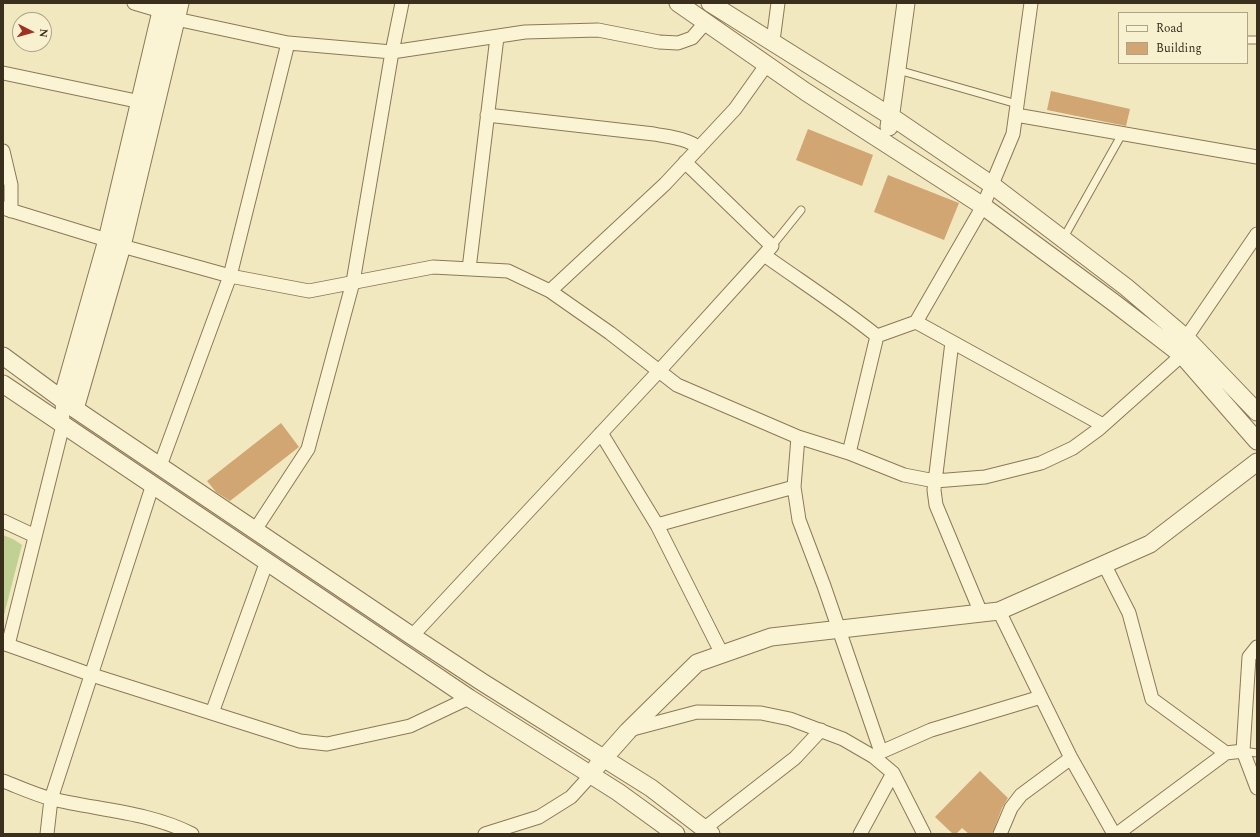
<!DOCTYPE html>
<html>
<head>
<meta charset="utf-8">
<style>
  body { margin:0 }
  #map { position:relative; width:1260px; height:837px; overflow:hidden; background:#f1e8c0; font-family:Spectral,serif }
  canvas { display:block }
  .frame { position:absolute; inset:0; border:4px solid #3a2e1c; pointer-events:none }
  .legend { position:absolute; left:1118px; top:12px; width:130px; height:52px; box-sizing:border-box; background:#f8f1d0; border:1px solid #aca388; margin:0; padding:5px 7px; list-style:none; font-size:12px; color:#3a2e1c }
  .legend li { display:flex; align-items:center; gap:8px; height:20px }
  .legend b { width:20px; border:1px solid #aca388 }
  .north { position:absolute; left:12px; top:12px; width:40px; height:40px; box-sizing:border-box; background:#f8f1d0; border:1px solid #aca388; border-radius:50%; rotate:96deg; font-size:11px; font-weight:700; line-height:16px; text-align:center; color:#3a2e1c }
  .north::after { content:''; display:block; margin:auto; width:14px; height:18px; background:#9e3123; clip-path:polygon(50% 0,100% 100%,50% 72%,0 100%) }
</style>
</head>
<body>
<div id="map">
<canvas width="1260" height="837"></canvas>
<div class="frame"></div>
<ul class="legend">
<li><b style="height:5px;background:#fbf4d4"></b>Road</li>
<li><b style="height:11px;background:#d2a673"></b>Building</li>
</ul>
<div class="north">N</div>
</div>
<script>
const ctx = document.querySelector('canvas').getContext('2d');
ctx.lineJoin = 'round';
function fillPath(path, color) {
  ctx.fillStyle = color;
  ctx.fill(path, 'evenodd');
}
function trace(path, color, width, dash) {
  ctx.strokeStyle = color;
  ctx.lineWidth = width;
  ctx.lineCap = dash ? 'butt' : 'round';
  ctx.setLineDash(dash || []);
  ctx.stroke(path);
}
fillPath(new Path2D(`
  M3,535L13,539L22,545L3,619Z`), '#c1d093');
fillPath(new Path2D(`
  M1051,91L1130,109L1126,126L1047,110Z
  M808,129L873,155L862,186L796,160Z
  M888,175L959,203L944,240L874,212Z
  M281,423L299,447L230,501L216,492L207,481Z
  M980,771L1008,798L1002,808L992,834H969L962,828L956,834H953L935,817Z`), '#d2a673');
const service = new Path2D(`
  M1247,40H1257
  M898,70L1017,104
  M1063,239L1122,134
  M772,246L801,210
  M1243,751L1257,753`);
const minor = new Path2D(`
  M134,3L161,11
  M176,19L288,43L392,52L525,32L598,30L659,42L678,43L692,38L706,22
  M773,41L778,3
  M3,73L141,102
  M487,115L654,134C669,137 687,138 699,148
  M1016,115L1257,157
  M3,151L11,185V211
  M685,162L772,246L764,255
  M3,208L107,240
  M122,246L230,276L309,291L433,267L508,271L550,291L610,333L677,385L798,437L849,453L904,475L935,481L985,477L1041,463L1073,448L1099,429L1182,355
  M469,269L497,37
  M550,291L665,184L735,109L767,64
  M916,322L1103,425
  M1186,338L1257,234
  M952,342L934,490L936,505L981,613
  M601,433L657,525
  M798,437L794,487L799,520L824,586L881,752
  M849,453L877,336
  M160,466L230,276L288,43
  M3,521L35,536
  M255,530L308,449L353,282L392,52L402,3
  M1105,566L1129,613L1152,699L1226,753
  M999,611L1041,697
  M412,636L659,371L764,255C802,282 841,307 877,336L916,322L983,206L1013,134L1031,3
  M3,643L8,645L63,425L62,399
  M8,645L92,675L300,741L327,744L410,726L469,698
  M722,654L657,525L794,487
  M212,713L267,561
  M629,730L697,712L761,713L790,719L843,739L874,757L893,773L924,834
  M1243,751L1257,788
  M874,757L881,752L931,730L1041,697L1071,758L1114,834
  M3,781C19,787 36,795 52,799C99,810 149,812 192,834
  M705,828L795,758L821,730
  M47,834L51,799L153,484
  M485,834L539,817L571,797L591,775
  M860,834L893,773
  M1000,834L1011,808L1021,795L1071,758
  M1117,834L1226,753L1243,751L1249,657L1257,647`);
const tertiary = new Path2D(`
  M678,3L806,92L983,206L1113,302L1182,355L1257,441
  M710,3L892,117L992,185L1126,287L1186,338L1257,412
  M889,127L906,3
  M3,356L75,409L412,636L482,682L651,788L711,834
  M3,384L469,698L618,792L676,834
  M62,399L107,240L163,3
  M75,409L122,246L180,3
  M597,766L628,731L697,663L771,637L999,611L1150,544L1257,462`);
trace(service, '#8b7957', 9);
trace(minor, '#8b7957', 15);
trace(tertiary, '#8b7957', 19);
trace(service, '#fbf4d4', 7);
trace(minor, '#fbf4d4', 13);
trace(tertiary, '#fbf4d4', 17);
</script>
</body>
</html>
